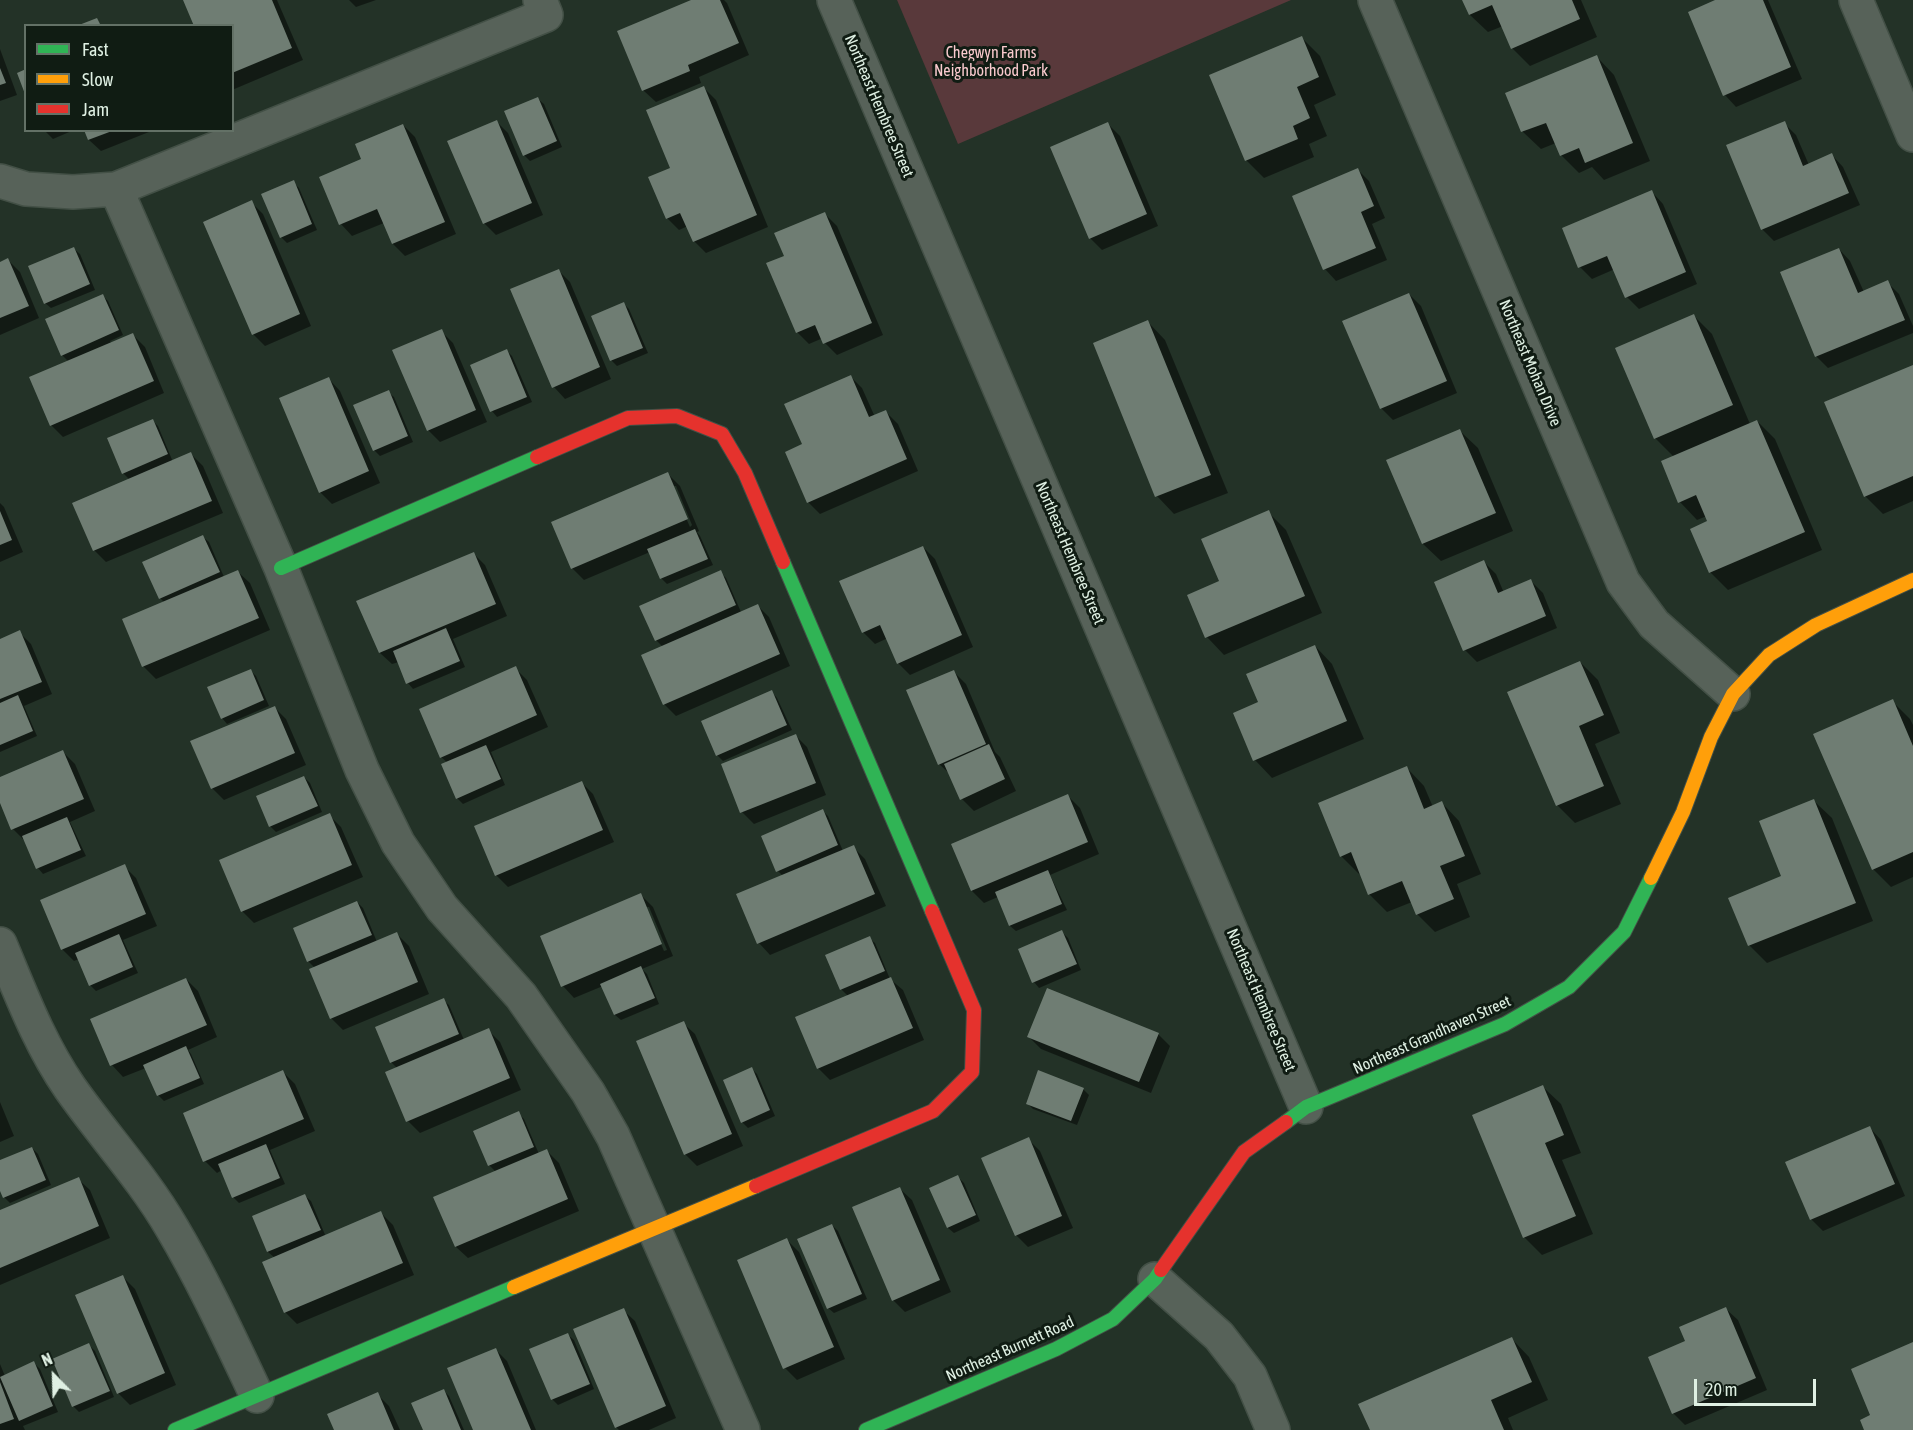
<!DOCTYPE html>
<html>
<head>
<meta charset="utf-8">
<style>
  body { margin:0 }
  #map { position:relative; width:1913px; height:1430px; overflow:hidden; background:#233227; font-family:"Asap Condensed",sans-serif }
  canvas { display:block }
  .legend { position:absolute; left:24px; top:24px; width:210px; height:108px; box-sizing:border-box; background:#101c13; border:2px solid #637166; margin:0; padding:8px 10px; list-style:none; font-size:18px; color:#dff0e3 }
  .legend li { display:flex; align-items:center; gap:12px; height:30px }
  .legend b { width:30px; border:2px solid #637166 }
  .north { position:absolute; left:24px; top:1346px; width:60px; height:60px; -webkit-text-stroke:4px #101c13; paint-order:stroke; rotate:337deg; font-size:16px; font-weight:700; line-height:24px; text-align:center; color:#dff0e3 }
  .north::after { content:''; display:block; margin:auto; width:21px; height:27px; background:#dff0e3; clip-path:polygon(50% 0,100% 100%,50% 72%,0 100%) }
  .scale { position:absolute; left:1694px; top:1379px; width:122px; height:27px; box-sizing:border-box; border:3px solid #dff0e3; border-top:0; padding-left:8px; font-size:18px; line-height:21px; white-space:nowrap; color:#dff0e3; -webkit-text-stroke:4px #101c13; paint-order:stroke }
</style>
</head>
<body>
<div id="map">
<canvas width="1913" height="1430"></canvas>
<ul class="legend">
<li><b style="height:8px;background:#30b455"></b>Fast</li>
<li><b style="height:8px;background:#ff9f0a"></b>Slow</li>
<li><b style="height:8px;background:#e5322d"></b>Jam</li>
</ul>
<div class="north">N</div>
<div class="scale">20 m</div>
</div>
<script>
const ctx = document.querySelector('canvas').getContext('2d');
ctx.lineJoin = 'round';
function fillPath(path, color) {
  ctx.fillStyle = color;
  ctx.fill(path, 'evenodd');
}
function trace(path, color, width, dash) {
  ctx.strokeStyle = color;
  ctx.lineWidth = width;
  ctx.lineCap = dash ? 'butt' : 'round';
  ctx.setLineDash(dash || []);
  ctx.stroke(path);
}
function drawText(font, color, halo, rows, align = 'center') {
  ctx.font = font + ' "Asap Condensed",sans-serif';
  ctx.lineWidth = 6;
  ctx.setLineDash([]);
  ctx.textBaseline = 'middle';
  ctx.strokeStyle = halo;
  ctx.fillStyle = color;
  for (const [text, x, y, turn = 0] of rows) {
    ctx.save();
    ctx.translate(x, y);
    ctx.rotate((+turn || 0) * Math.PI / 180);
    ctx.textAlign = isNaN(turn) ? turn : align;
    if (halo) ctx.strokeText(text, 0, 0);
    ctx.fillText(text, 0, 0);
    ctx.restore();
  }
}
fillPath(new Path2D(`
  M897,0H1291L958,144Z`), '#59393b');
fillPath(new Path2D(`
  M184,0H277L303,60L232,90V26Z
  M349,0H376L356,7Z
  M694,0H724L727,3L749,55L699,77L701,83L656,102L644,91L619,32Z
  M1464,0H1581L1597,37L1530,66L1512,48L1503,26L1488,32L1470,15Z
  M1719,0H1768L1802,79L1736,107L1725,95Z
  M1302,38L1320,56L1336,95L1314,105L1327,136L1309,144L1314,157L1264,178L1246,160Z
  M0,49L17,95L0,101Z
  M1597,57L1614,75L1650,161L1604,180L1592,167L1579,173L1561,155L1556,143L1541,149L1523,132L1507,94Z
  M704,88L716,100L768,227L706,253L694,241L688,226L679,230L667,218L672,169Z
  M538,99L544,104L562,147L530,161L524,155Z
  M496,121L508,133L543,215L496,235L484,223Z
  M1784,123L1796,135L1809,165L1832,155L1843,167L1860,205L1774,241L1762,229Z
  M1108,124L1120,136L1158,226L1102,250L1090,238Z
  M403,125L415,137L456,234L405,256L393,244L384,223L352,236L341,224L363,160Z
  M44,130H74L53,139Z
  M86,130H149V132L101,151L89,140Z
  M1357,169L1369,181L1385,218L1372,224L1387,260L1336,281L1325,269Z
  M293,182L299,188L317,230L287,243L281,237Z
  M1652,192L1663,204L1697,284L1639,309L1627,297L1615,269L1592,279L1580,267Z
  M251,202L263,214L311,326L265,346L253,334Z
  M825,214L837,226L883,335L837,355L825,343L823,338L809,344L797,332L786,256Z
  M74,249L80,254L95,290L51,308L45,303Z
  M1839,249L1850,261L1864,292L1887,282L1899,294L1913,326V333L1828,368L1816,356Z
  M8,260L20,272L39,318L0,335V263Z
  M558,270L570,282L611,379L565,399L554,387Z
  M1409,294L1421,306L1457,393L1393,420L1381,408Z
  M103,296L108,301L123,335L110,341L112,344L133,335L145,347L164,393L63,437L51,425L69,362L62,355Z
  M623,303L629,309L648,353L617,366L612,361L593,316Z
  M1694,316L1712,334L1750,424L1757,421L1775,439L1822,550L1728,590L1710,572L1709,522L1707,516L1697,520L1680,502L1674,457L1655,438Z
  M1148,322L1165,340L1228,493L1174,514L1157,496Z
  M441,331L453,343L487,422L440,442L428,430Z
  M507,351L512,356L532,402L497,417L492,411L472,365Z
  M1913,366V501L1883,514L1865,496Z
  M851,377L862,388L875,417L886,412L898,424L918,471L820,514L808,502L804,445Z
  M329,379L340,391L380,483L332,504L320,492Z
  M388,392L394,397L413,442L380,456L374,450Z
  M153,421L158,426L173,462L191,454L203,466L223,513L106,562L94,550L130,480L123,473Z
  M1460,431L1478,448L1513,531L1441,561L1423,544L1388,461Z
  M668,474L680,486L699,531L697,532L700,536L713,565L667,584L661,578L650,552L584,580L572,568ZM672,486H676L692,525L690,527Z
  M0,503L4,507L23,552L0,562Z
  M1268,512L1286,530L1322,613L1224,655L1207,637L1221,582Z
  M203,537L209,542L224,577L238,572L250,583L270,630L156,679L144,667L124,620L165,603L160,598Z
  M923,547L935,559L973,647L910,675L898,663L888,638L875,644L863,632Z
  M473,553L485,565L507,616L453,639L465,667L413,689L408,683L399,662L392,664L380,653Z
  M1484,562L1496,574L1504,593L1531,581L1543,593L1557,628L1477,662L1465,650Z
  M720,572L726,578L741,612L757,605L769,617L790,666L676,716L664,704L663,647L656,640Z
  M19,632L31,644L52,694L24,706L37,736L0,752V640Z
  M1315,646L1332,664L1364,739L1272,778L1255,760L1260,703Z
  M1580,662L1598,680L1620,733L1595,744L1621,804L1575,823L1557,805Z
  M515,668L527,680L548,727L491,752L505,785L463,804L457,798L448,763L441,757Z
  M251,671L256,676L269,706L227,724L222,718Z
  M954,672L966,684L995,752L1000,757L1016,791L974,811L962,799L951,775L939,764Z
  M772,692L777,698L792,730L723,761L717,755Z
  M1892,701L1910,719L1913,725V877L1891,887L1873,869Z
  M274,707L286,719L306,765L224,800L212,788Z
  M795,735L807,747L826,795L754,824L742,812Z
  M63,752L75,764L95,811L70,822L86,856L43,874L38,868L25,841L13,829L0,799V778Z
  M1407,768L1424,786L1433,807L1442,803L1459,821L1481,874L1457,884L1470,917L1435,932L1417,914L1412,902L1387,912L1369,894L1361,873L1359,874L1341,856Z
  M304,777L310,783L322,812L276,832L270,826Z
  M581,782L593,794L614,842L508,887L496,875Z
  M1068,796L1080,808L1099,854L1050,875L1067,910L1016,931L1010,926L998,897L984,903L972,891L953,845Z
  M1814,801L1832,818L1873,921L1767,963L1749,945L1783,877Z
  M823,811L828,816L843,851L853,847L865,859L886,906L770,955L759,943L783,876L778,871Z
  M329,815L341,827L363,877L254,923L242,911Z
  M124,866L136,878L157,926L123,940L138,973L96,991L90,985L79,959L74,961L62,949Z
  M641,895L653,907L673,956L642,969L647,974L659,1004L621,1020L615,1015L603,986L574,998L563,986ZM645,907H649L667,950L664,951Z
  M357,902L363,908L377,942L397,934L409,946L429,994L343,1030L331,1018L315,968L308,961Z
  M1062,932L1068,938L1081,970L1039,988L1034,982Z
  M869,938L875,943L890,979L903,990L924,1040L830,1080L818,1068L848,996L841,989Z
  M186,979L198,991L217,1037L188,1050L191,1054L204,1084L164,1101L158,1095L146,1068L123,1077L112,1065Z
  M443,1000L449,1005L464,1040L488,1030L500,1042L521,1090L420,1133L408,1121L398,1069L391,1062Z
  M683,1023L695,1034L743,1146L697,1166L685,1154Z
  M1158,1034L1170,1046L1151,1093L1041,1049L1029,1037Z
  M752,1069L757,1074L775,1116L748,1128L742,1122Z
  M283,1072L295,1084L315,1131L270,1150L285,1184L239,1203L234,1198L222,1170L217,1173L205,1161Z
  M1543,1087L1561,1104L1581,1153L1562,1160L1593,1234L1542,1255L1524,1237Z
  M1083,1089L1089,1095L1077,1125L1033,1109L1027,1103Z
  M0,1102L14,1136L0,1142Z
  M518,1113L524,1119L539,1154L547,1151L559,1163L579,1211L468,1258L456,1247L496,1172L489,1165Z
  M1870,1128L1881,1140L1905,1196L1823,1231L1811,1219Z
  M1028,1139L1040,1151L1073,1228L1028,1247L1016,1235Z
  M32,1148L38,1154L51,1185L10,1203L4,1197L0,1187V1162Z
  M958,1177L964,1183L980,1221L954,1233L948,1228L931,1189Z
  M78,1179L90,1190L110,1238L0,1285V1212Z
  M900,1189L912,1200L951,1292L905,1312L893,1300Z
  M305,1196L311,1201L326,1237L381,1213L393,1225L414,1275L297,1324L285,1312L275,1258L268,1252L254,1217Z
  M832,1225L838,1231L867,1299L834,1313L828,1308Z
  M787,1240L799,1252L845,1359L797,1380L785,1368Z
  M123,1277L135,1289L176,1385L130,1405L118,1393Z
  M1726,1309L1738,1320L1767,1390L1685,1425L1673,1413L1687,1342Z
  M623,1310L635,1321L676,1418L649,1430H619L616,1427Z
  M568,1335L574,1340L594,1389L558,1405L552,1399Z
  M1512,1339L1529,1357L1548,1400L1508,1418L1513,1430H1371Z
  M89,1345L95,1351L114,1397L79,1412L73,1406Z
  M495,1349L507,1361L536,1430H474Z
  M34,1363L40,1369L58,1412L23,1426L25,1430H0V1364L5,1376Z
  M443,1390L449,1396L464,1430H424Z
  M377,1394L389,1406L400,1430H335Z`), '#0007');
fillPath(new Path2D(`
  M183,0H272L292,48L232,73V26H194Z
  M691,0H720L739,43L688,65L690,71L642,91L617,31Z
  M1462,0H1572L1580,19L1511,49L1492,5L1469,15Z
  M1715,0H1763L1791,67L1723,96L1688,12Z
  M97,18L101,26H79V25Z
  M1302,36L1319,77L1297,87L1310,118L1293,126L1298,139L1245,161L1209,75Z
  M1597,55L1633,143L1585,163L1579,148L1560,156L1546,123L1521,132L1505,93Z
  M0,68L6,83L0,85Z
  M26,69V94H25L17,73Z
  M704,86L757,215L693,242L680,213L666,219L648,177L670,168L646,110Z
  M538,97L557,141L523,156L504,111Z
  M497,120L532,203L483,224L447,141Z
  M1785,121L1803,166L1832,153L1849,193L1761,230L1726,145Z
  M1108,122L1147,214L1089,239L1050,147Z
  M403,124L445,222L392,244L377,209L339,225L319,177L361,159L355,144Z
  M84,130H112V131L88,140Z
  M1358,168L1374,206L1361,212L1376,248L1323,270L1292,196Z
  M294,180L312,224L280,238L261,194Z
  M1652,190L1686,272L1625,298L1607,256L1578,268L1562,228Z
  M252,200L300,314L252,335L203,222Z
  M825,212L872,323L823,344L815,325L796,333L766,263L784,256L774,233Z
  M74,247L90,284L44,304L28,266Z
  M1839,248L1858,293L1888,280L1905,320L1815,357L1780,272Z
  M8,258L29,306L0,318V262Z
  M559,269L600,367L552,388L510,289Z
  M1409,293L1447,381L1380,409L1342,321Z
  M103,294L119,330L61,356L45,319Z
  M624,302L643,348L610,361L591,316Z
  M1694,314L1733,405L1654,439L1615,348Z
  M1148,320L1211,475L1155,497L1093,343Z
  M442,329L476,410L427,431L392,350Z
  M133,333L154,381L50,426L29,377Z
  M507,349L527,397L490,412L470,365Z
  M1913,365V476L1864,497L1824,402Z
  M851,375L869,417L886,410L907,459L807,503L785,452L802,444L784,404Z
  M329,377L369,471L319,493L279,398Z
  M389,390L408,436L373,451L353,405Z
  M153,419L168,454L122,474L107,438Z
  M1757,420L1805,532L1709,573L1690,529L1707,521L1696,495L1678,503L1661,461Z
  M1460,429L1496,513L1422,544L1386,460Z
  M191,452L212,501L93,551L72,503Z
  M668,472L688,519L571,569L551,522Z
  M1269,510L1305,596L1205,638L1187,595L1219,581L1201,539Z
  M0,511L12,540L0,545Z
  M695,529L708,559L660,579L647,549Z
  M203,535L220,572L159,599L142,562Z
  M923,546L962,635L897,664L880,625L862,633L839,581Z
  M474,552L496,604L379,653L356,601Z
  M1484,560L1498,593L1531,579L1546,616L1463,651L1434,582Z
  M238,570L259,618L142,667L122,619Z
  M721,570L736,605L655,641L639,606Z
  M758,604L780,654L663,705L641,655Z
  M446,628L460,661L406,684L393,651Z
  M20,630L42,682L0,699V639Z
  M1315,645L1347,721L1253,761L1233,713L1258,702L1246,674Z
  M1580,661L1604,715L1579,726L1604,786L1556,806L1507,692Z
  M516,666L537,715L440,758L419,709Z
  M251,669L264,700L221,719L207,687Z
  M954,670L986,744L938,765L906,690Z
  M772,690L787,725L716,756L701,721Z
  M18,695L33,731L0,745V703Z
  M1893,699L1913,746V852L1872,870L1813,734Z
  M275,706L295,753L211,789L190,741Z
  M796,734L816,783L740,813L721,764Z
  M989,744L1005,779L960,800L944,764Z
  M486,745L501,779L456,799L441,764Z
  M63,750L84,799L11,830L0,803V777Z
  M1407,766L1424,809L1442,801L1465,856L1440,866L1454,899L1416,915L1402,881L1368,895L1351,852L1340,857L1318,803Z
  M304,776L318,806L269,827L256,796Z
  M582,781L603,830L495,876L474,826Z
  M1068,794L1088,842L971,891L951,844Z
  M1814,799L1856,903L1748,946L1728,898L1781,876L1759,821Z
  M823,809L838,845L776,872L761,836Z
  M330,813L352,865L241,912L219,860Z
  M67,817L81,850L36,869L22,836Z
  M854,845L875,894L757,944L736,894Z
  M125,864L146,914L61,950L40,900Z
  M1048,870L1062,904L1009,926L995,892Z
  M641,893L662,944L561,987L540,936Z
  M357,901L372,935L307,962L293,928Z
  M1062,930L1077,964L1032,983L1018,949Z
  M397,932L418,982L330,1019L309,969Z
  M119,934L133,967L89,986L75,953Z
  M870,936L885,971L840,990L825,955Z
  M641,966L655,998L614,1015L600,984Z
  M891,977L913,1028L817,1069L795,1017Z
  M186,978L207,1025L110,1066L90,1019Z
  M1047,988L1159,1033L1139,1082L1027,1037Z
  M444,998L459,1034L390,1063L375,1027Z
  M684,1021L732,1134L684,1155L636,1041Z
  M489,1028L510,1078L406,1122L385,1072Z
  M186,1046L200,1078L157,1096L143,1065Z
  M752,1067L770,1110L741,1123L723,1080Z
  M283,1070L304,1119L203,1162L183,1113Z
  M1038,1070L1084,1088L1071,1121L1026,1104Z
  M1543,1085L1564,1135L1545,1143L1576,1216L1523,1238L1472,1115Z
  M519,1111L534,1147L488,1166L473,1131Z
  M1870,1126L1895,1184L1810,1220L1785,1162Z
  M1029,1137L1062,1216L1015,1236L981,1158Z
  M266,1144L280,1178L232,1198L218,1164Z
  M32,1147L46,1180L3,1198L0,1191V1160Z
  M547,1149L568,1199L455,1247L433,1197Z
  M958,1175L976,1215L947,1228L929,1188Z
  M79,1177L99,1226L0,1268V1210Z
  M900,1187L940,1280L892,1301L852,1207Z
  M305,1194L321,1230L267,1252L252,1216Z
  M381,1211L403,1263L284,1313L262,1262Z
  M832,1224L862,1294L827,1309L797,1239Z
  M787,1238L834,1347L783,1369L737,1260Z
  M123,1275L165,1373L117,1394L75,1295Z
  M1726,1307L1756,1378L1672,1414L1648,1357L1685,1341L1679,1327Z
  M624,1308L666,1406L615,1428L573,1329Z
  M568,1333L590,1384L551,1400L529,1349Z
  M1512,1337L1532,1382L1491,1400L1504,1430H1370L1358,1404Z
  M1913,1342V1430H1864L1860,1420L1870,1415L1851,1369Z
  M89,1343L110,1391L72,1407L52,1359Z
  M496,1348L531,1430H473L447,1368Z
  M34,1361L53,1406L19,1421L0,1377Z
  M0,1382L14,1419L0,1424Z
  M444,1389L461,1430H423L411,1403Z
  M378,1392L394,1430H334L327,1414Z`), '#6f7d73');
const street = new Path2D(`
  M834,0L1306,1107
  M1375,0L1623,582L1654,624L1733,694
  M1856,0L1913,135
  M0,181L26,189L73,192L116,189L546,15L540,0
  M116,189L281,568L362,770L398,843L442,908L521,996L588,1092L613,1136L743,1430
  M0,944C21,994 39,1043 70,1088C103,1135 143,1178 172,1228C204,1282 230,1339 257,1396
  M1155,1279L1219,1336L1250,1376L1273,1430`);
const fast = new Path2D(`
  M783,562L932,911
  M281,568L537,457
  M1286,1122L1306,1107L1505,1024L1569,987L1624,932L1651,878
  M175,1430L514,1287
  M866,1430L1056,1349L1113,1319L1155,1279L1161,1270`);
const slow = new Path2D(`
  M1651,878L1683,812L1711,737L1733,694L1769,655L1816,625L1913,580
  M514,1287L756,1186`);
const jam = new Path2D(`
  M537,457L628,418L677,416L722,434L745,473L783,562
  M756,1186L933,1111L972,1072L974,1010L932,911
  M1161,1270L1244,1152L1286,1122`);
trace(street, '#435046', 36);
trace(fast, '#435046', 16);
trace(slow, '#435046', 16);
trace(jam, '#435046', 16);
trace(street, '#576259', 33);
trace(fast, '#30b455', 14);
trace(slow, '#ff9f0a', 14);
trace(jam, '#e5322d', 14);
drawText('16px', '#facace', '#101c13', [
  ["Chegwyn Farms",991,53],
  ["Neighborhood Park",991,71]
]);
drawText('16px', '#dff0e3', '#101c13', [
  ["Northeast Hembree Street",879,106,67],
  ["Northeast Mohan Drive",1530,363,67],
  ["Northeast Hembree Street",1070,553,67],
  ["Northeast Hembree Street",1261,1000,67],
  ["Northeast Grandhaven Street",1432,1035,-24],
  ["Northeast Burnett Road",1010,1349,-24]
]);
</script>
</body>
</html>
